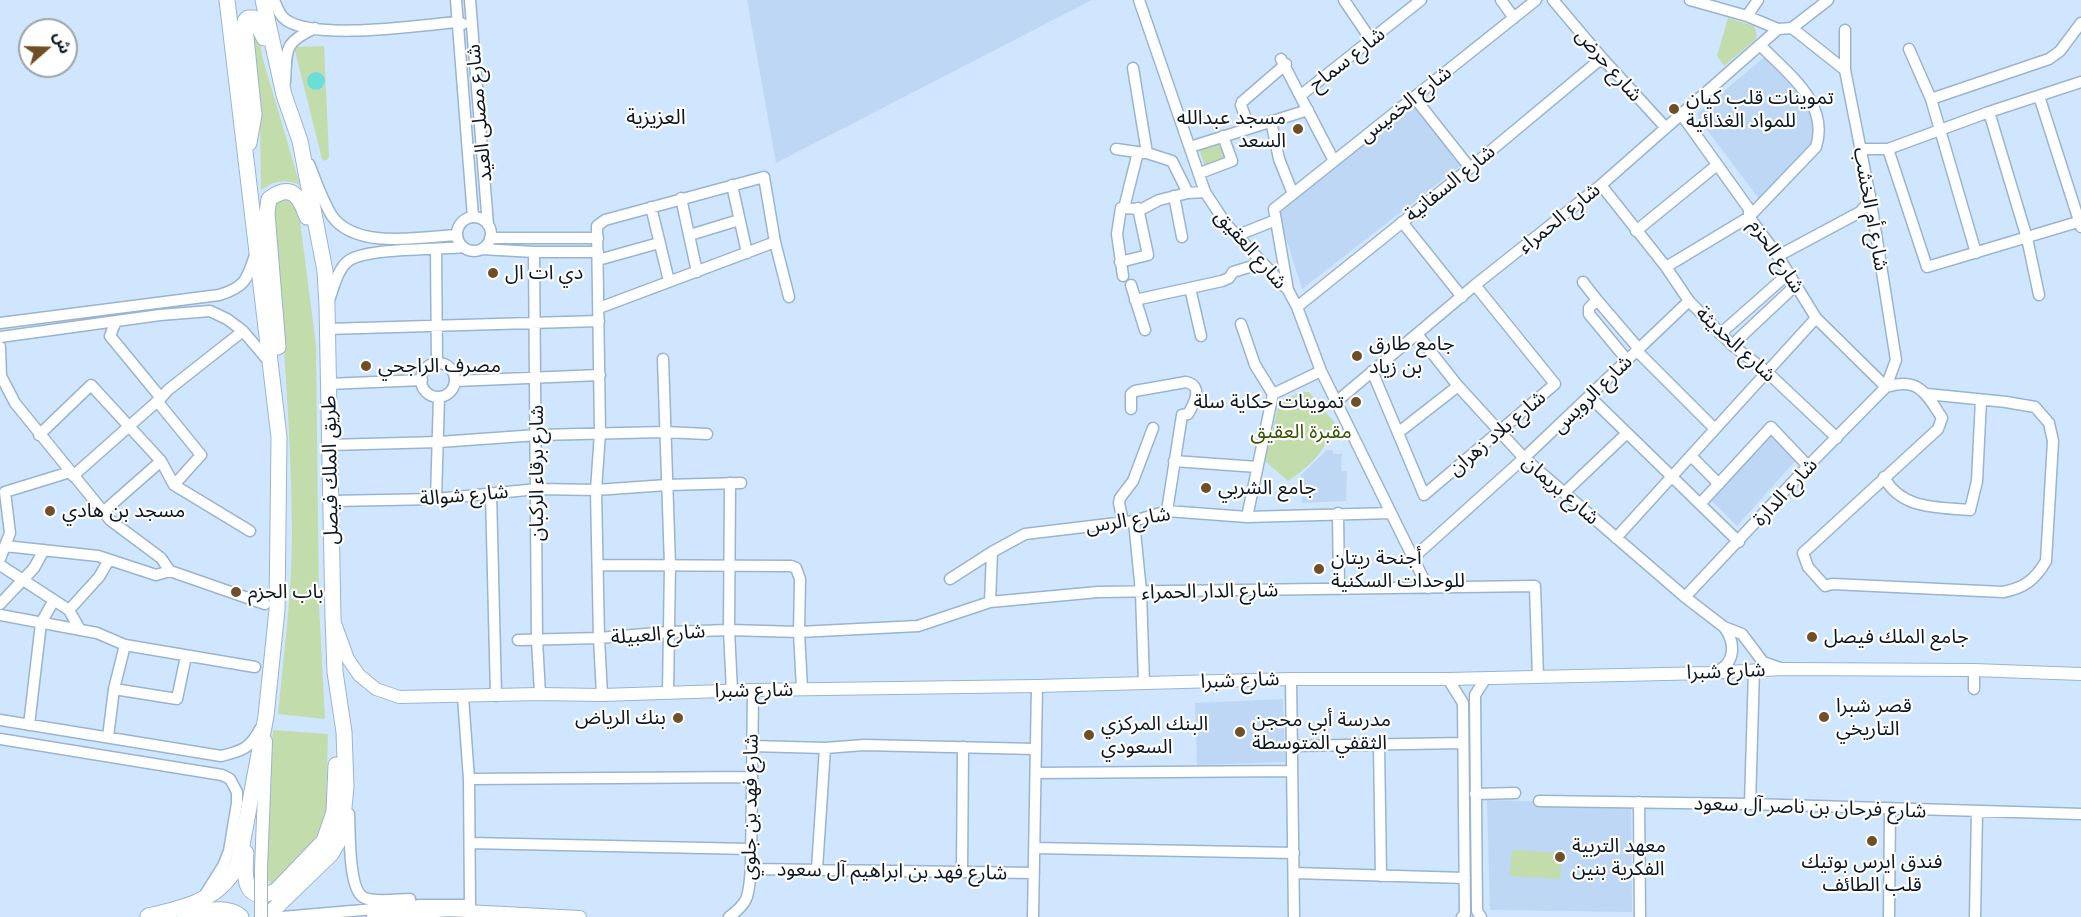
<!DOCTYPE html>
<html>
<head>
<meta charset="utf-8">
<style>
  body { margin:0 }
  #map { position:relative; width:2081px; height:917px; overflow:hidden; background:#d0e6ff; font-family:Lato,"Noto Sans Arabic",sans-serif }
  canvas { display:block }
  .north { position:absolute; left:18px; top:18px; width:60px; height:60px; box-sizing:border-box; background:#fff; border:2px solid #9ea2a7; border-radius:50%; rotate:70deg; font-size:16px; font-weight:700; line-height:24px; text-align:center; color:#0d1722 }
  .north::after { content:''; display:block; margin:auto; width:21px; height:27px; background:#704f26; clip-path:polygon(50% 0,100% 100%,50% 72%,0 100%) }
</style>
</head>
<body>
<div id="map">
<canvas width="2081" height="917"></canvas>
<div class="north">ش</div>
</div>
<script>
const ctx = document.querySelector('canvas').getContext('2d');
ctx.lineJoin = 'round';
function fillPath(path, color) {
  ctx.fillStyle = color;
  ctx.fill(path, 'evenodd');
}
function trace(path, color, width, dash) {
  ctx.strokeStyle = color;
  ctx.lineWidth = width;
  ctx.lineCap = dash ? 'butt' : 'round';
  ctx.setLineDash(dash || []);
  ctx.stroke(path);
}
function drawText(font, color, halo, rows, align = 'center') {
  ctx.font = font + ' Lato,"Noto Sans Arabic",sans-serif';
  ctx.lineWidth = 4.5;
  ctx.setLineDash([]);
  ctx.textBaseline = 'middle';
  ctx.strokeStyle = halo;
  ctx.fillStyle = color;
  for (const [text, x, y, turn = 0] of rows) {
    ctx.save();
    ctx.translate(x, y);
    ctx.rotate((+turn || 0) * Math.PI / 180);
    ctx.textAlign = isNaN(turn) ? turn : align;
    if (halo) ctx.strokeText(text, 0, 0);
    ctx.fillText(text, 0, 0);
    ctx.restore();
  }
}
fillPath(new Path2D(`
  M747,0H1092L776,163Z
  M1763,58H1768L1811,110L1815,138L1759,199L1698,118V113Z
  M1414,105L1460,166L1302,289L1278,213Z
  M1769,435H1772L1796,460L1737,526L1709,498Z
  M1327,450H1333V454H1342L1341,471H1347L1346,501L1302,503L1301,475Z
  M1283,699L1285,762L1197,765L1195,703Z
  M1487,800L1631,804L1632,912L1490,910Z`), '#bdd7f4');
fillPath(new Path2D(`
  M1728,18L1754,26L1757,33L1756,39L1724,66L1717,56Z
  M250,31L259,33L262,56L300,185C286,178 273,181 261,190L260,125Z
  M324,46L329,156L328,159L324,161L322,159L294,47ZM318,72L323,76L325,84L321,89L315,90L307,83L308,77Z
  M1220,140L1226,159L1205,166L1198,147Z
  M286,196L295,202L299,213L316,345L319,605L325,719L278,714C284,653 292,592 292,531C291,423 282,315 271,208L278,198Z
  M1301,392H1309L1335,423C1325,451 1313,464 1288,481L1265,461L1278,408L1286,399Z
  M273,730L328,734L326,812L323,825L317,836L280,881L272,885L265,876L269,778Z
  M1512,850L1562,853L1560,879L1510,876Z`), '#c2ddab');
fillPath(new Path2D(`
  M307 81a9 9 0 1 1 18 0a9 9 0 1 1-18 0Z`), '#6aded7');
const minor = new Path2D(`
  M274,0C277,7 279,15 286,20C317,41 420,25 458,22L463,24
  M456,0L473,217
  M470,0L488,225
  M1139,0L1205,192L1226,224L1288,290L1297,307L1321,371L1428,588
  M1344,0L1371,40
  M1501,0L1514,18
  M1553,0L1602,58L1666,128
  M1690,0L1747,16L1778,29L1792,28L1845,70
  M1747,16L1758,0
  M1792,28L1828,0
  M1909,49L1931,99
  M1281,59L1334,161
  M1133,68L1147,153L1172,161L1188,193
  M285,82C287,49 283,43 315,28
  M1301,95L1421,0
  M2039,96L2081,227
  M1414,97L1470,168
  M1989,112L2027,238L2039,295
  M1681,114L1749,209V217L1778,256L1816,318L1886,387
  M1271,121L1279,159L1293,194
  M1249,128L1241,105L1242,102L1286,64
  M1190,147L1308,110
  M1116,149L1144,153
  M1860,149H1888L1989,112L2081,82
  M1888,149L1927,267L2081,221
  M309,164C316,181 322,200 332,216C356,250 421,237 457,235
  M1200,173L1232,161L1223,136
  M732,185L747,253
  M1601,185L1666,267L1689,301L1732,345L1767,372L1837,438
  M1174,196L1182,237
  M681,198L697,272
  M651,207L669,281
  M1124,208L1138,152
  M457 234a17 17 0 1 1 34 0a17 17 0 1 1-34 0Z
  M1402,222L1462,297
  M1636,231L1717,165
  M690,235L739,220
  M1238,235L1276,220
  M490,238H598
  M482,249L534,252H598
  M436,250L437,364
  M534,252L537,640L540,694
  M1976,253L1931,99L2049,59L2060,51L2081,23
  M1778,256L1860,212L1867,204L1870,195
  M598,260L659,243
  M1120,262L1148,255L1138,208
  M1666,267L1749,217L1816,147C1830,103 1787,73 1760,45
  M1123,276L1117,234L1121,208L1142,209L1159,200L1188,193L1205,192
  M1583,282L1597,300L1639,349
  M1131,285L1145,330
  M1190,288L1201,336
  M1288,290L1274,209L1536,0
  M329,300C334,287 337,271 347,262C363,247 439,250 463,247
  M1135,300L1222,281L1229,278L1233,272L1262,263
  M1597,300L1589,308V314L1627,360
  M1297,307L1470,168L1602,58
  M599,308L775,242
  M0,323L219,295C245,287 247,280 255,255
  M1241,324L1255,365L1273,394
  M327,329L599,321
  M1417,334L1458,386L1524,458L1685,597L1724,627L1742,634L1763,662L1780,668
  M1720,334L1789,273
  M0,337L160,315L210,311L227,319L243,331L271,364
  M1732,345L1796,285
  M0,347L1,376L15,403L110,520L161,558L170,571
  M1637,351L1715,429
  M663,359L670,565L668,693
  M421 380a17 17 0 1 1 34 0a17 17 0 1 1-34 0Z
  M1372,371L1424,495L1555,384L1475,285
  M455,381L600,375
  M328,384L422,380
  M1886,387C1919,377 1926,393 1942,418L1938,429L1803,553L1808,567L1825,586L1832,584L2003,592C2024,588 2035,580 2046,561L2053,441L2049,423L2035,407L2006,402L1927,394
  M1589,396L1739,542
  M161,398L168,390L243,331
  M157,401L201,455L174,485L161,461
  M1336,402L1475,285L1601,185L1778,29
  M1131,409V394L1135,391L1186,382C1204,386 1194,404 1188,414L1182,415L1167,511
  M1399,432L1458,386
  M39,435L91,385L161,461L103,512
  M329,445L439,442L537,435L665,432L707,434
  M1691,456L1719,484
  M1174,461L1257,467
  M73,476L161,398L110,336L116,321
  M1884,477C1901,510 1938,507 1970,510L1977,481L1981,400
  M730,483L729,630L732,691
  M174,485L250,531
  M1565,492L1627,433
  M491,493L496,696
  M436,499L439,397
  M332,501L436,499L537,489L596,490L667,485L741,483
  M1700,504L1771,427L1808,466
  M1338,513L1339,589
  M1247,517L1273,394L1321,371
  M1134,521L1141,592L1144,683
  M1123,522L1119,503L1120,498L1133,481L1153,428
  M1616,538L1816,318
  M5,546L98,556L156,575L170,571L265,604
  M1413,558L1524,458L1689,301
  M0,559L10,533L5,492L70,472
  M0,565L69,610L80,630
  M598,565L791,566L796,568L800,579L799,632L802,689
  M950,579L992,552L1025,534L1134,521L1167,511L1247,517L1391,513
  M1685,597L1808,466L1886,387L1896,360L1871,202L1845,70V30
  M990,602L992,552
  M0,604L34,568L44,550
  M69,610L99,577L109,560
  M0,615L97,633L125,645L114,689L108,737
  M518,640L599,638L668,632L729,630L799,632L918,626L990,602L1098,592L1535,586L1538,677
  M125,645L255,667
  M1714,672C1736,665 1736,643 1724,627
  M1291,679L1294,917
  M1448,679L1463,703L1465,914L1462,917
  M114,689L177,699L186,656
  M1974,689V670
  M602,695L599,638L596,490L600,433L597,226L605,220L764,177L775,242L789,297
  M0,720L221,756C241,751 250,749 260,729
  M29,725L41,623L54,600
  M0,739L222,775L230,779L237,792V803L229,851L223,866L206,893
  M1379,745L1381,876
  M752,746L825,748L864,745L1036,749
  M1292,746L1462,743
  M1036,773L1292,771
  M469,779L752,777
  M1475,794L1515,793
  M1539,801L1750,804L2081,814
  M1639,802L1640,917
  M1750,804L1754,670
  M349,814C350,831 348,888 363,897C372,903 398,899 410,899
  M470,843L750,849
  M1034,848L1294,853
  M751,869L1034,873
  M817,869L825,748
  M962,871L963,747
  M1294,873L1465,878
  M282,917L421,905H470L469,779L463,697
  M729,917C751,901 748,894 751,869L753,690
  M1033,917L1037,686
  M1481,917L1477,911L1475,695L1486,678
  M1889,917L1890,809
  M1975,917L1977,811`);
const major = new Path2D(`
  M336,626L348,659L359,675L376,689L399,697L540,694L602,695L753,690L1037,686L1291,679H1448L1708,673L1783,669L1974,670L2081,674
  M261,869L266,741
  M373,917L448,910L580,917`);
const highway = new Path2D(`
  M263,0L284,95L300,141L325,271L327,306L333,617L335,672L344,732L346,787L341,837L331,854L266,917
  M249,143L254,115L245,28V21L248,18H254L264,38
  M278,347L267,213L269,199C292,182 300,197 307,217
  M246,853C244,877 243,904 276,891L324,841L334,812L336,765
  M184,913C201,912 228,904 241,917
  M148,916C179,909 213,902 232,874C236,869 238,862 240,856L266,716L277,610L279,437L227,0`);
trace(minor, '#99b4d1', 13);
trace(major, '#99b4d1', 14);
trace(highway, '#99b4d1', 17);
trace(minor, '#fff', 10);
trace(major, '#fff', 12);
trace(highway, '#fff', 15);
const majorBridge = new Path2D(`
  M261,869V917`);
trace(majorBridge, '#99b4d1', 14, []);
trace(majorBridge, '#fff', 12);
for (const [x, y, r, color] of [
  [1674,109,6,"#704f26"],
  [1298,129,6,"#704f26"],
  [493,273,6,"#704f26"],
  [1357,356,6,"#704f26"],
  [366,366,6,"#704f26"],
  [1356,402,6,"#704f26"],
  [1206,488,6,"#704f26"],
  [50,511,6,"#704f26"],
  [1319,569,6,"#704f26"],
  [236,592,6,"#704f26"],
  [1812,637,6,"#704f26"],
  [1824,717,6,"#704f26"],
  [678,718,6,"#704f26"],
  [1240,732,6,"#704f26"],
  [1089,735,6,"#704f26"],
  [1872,841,6,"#704f26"],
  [1560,857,6,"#704f26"]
]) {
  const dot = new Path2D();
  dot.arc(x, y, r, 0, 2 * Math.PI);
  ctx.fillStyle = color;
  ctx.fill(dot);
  trace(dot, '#fff', 2);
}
drawText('20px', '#0d1722', '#fff', [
  ["شارع سماح",1347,59,-38],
  ["شارع حرض",1609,65,49],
  ["شارع الخميس",1405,104,-38],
  ["شارع مصلى العيد",479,113,-95],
  ["شارع السفانية",1450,183,-39],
  ["شارع أم الخشب",1871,209,80],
  ["شارع الحمراء",1559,218,-39],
  ["شارع العقيق",1251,249,49],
  ["شارع الحزم",1777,256,57],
  ["شارع الحديثة",1736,344,43],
  ["شارع الرويس",1592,394,-44],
  ["شارع بلاد زهران",1497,433,-40],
  ["طريق الملك فيصل",330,470,-91],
  ["شارع برقاء الركبان",537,473,-90],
  ["شارع بريمان",1561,490,41],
  ["شارع الدارة",1785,492,-47],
  ["شارع شوالة",464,495,-5],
  ["شارع الرس",1128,520,-9],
  ["شارع الدار الحمراء",1210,591,-1],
  ["شارع العبيلة",658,634,-4],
  ["شارع شبرا",1726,671,-2],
  ["شارع شبرا",1240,680,-2],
  ["شارع شبرا",754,690,-1],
  ["شارع فهد بن جلوي",750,807,-89],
  ["شارع فرحان بن ناصر آل سعود",1810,807,2],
  ["شارع فهد بن ابراهيم آل سعود",892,871,1]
]);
drawText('20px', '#0d1722', '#fff', [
  ["تموينات قلب كيان",1686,98],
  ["للمواد الغذائية",1686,121],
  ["مسجد عبدالله",1286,118,"right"],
  ["السعد",1286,141,"right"],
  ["دي ات ال",505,273],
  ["جامع طارق",1369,344],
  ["بن زياد",1369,367],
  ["مصرف الراجحي",378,366],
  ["تموينات حكاية سلة",1344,402,"right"],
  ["جامع الشربي",1218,488],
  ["مسجد بن هادي",62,511],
  ["أجنحة ريتان",1331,558],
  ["للوحدات السكنية",1331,581],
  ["باب الحزم",248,592],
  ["جامع الملك فيصل",1824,637],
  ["قصر شبرا",1836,706],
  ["التاريخي",1836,729],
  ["بنك الرياض",666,718,"right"],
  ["مدرسة أبي محجن",1252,720],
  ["الثقفي المتوسطة",1252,743],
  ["البنك المركزي",1101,724],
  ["السعودي",1101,747],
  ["معهد التربية",1572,846],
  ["الفكرية بنين",1572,869],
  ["فندق ايرس بوتيك",1872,862,"center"],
  ["قلب الطائف",1872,885,"center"]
], 'left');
drawText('20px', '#365605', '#fff', [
  ["مقبرة العقيق",1301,432]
]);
drawText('21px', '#0d1722', '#fff', [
  ["العزيزية",656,117]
]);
</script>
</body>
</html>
